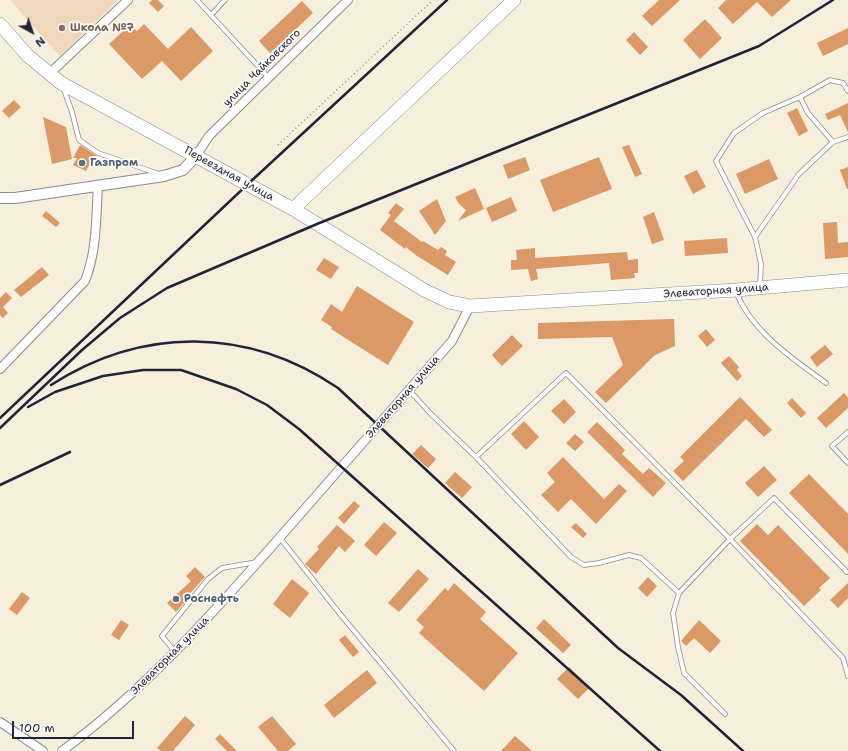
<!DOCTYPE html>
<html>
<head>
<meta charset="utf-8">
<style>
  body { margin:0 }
  #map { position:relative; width:848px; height:751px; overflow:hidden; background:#f6efdc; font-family:"Shantell Sans",sans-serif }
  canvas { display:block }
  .north { position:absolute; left:12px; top:12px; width:40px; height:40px; -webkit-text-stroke:3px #fdfcf7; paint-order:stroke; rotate:140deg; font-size:11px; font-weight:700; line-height:16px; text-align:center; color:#22223b }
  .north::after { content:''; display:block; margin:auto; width:14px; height:18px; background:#22223b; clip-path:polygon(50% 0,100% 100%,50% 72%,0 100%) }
  .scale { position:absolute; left:12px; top:721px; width:122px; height:18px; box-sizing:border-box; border:2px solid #22223b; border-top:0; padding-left:5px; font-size:12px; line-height:14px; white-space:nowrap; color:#22223b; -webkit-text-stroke:3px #fdfcf7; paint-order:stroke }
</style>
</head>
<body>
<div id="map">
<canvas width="848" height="751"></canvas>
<div class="north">N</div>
<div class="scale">100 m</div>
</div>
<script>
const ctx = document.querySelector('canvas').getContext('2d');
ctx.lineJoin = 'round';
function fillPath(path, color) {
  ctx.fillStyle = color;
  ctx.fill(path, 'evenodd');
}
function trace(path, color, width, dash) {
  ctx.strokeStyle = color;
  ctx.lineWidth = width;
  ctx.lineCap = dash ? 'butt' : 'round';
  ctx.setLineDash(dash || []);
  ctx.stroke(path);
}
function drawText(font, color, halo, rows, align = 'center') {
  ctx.font = font + ' "Shantell Sans",sans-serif';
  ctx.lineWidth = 3.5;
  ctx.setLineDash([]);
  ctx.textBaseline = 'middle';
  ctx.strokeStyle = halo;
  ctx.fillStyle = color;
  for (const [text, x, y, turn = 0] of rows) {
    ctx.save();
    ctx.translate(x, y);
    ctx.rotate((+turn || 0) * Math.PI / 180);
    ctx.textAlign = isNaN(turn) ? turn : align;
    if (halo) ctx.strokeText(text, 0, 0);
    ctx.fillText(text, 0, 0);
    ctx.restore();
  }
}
fillPath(new Path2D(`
  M10,0H118L60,56Z`), '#eed7bb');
fillPath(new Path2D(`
  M152,0H158L164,6L158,12L149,3Z
  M659,0H680L652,26L642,16Z
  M726,0H791L772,17L757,2L733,24L718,8Z
  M302,1L313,13L270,53L259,41Z
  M705,19L722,38L700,59L683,40Z
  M144,24L168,49L191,27L213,51L181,81L162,61L142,79L109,44L130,25L137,31Z
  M848,28V44L823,56L817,43Z
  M634,32L648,47L640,55L626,40Z
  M14,100L21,107L9,118L2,111Z
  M848,103V132L840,115L828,120L825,114Z
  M797,108L808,131L799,136L787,113Z
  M43,117L66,127L72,159L52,164Z
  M80,145L97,156H94L86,171L73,165L77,158H73Z
  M629,145L642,174L635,177L622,147Z
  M525,157L530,170L508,179L503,165Z
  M599,157L612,189L553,212L540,180Z
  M769,159L778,179L745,194L736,174Z
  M848,167V189H847L840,170Z
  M697,170L706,187L693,194L684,176Z
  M475,188L484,209L458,221L466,210L459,204L455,197Z
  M511,197L517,211L492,222L486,208Z
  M437,199L446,221L435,235L419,211Z
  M396,203L404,209L394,221L422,242L423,241L438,250L441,247L447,251L445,255L456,262L448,275L417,256L406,247L405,249L380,230L391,215L388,213Z
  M46,211L60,223L56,227L42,216Z
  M654,212L664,240L652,244L643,217Z
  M837,222L838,243L848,242V257L825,259L823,223Z
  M727,238L728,253L685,256L684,241Z
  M535,248V258L627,252L628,260L638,259V273H634L635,278L611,280L609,263L536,269L538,279L531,281L528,269L511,270V260H517L516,250Z
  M324,258L339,267L331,279L316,270Z
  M42,267L49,275L21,297L14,290Z
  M357,286L414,322L388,365L331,329L332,327L321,320L331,304L342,312Z
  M6,292L12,298L3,307L8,313L3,318L0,315V298Z
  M674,319L675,346L655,355L606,403L595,392L623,365L612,337L538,339V323Z
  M706,329L715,340L707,347L698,336Z
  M512,335L523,346L502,366L492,355Z
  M825,345L833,354L817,367L810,357Z
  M729,356L739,367L737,370L742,376L737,381L721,363Z
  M844,393L848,398V408L826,428L817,418Z
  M740,397L772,430L764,437L746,419L683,481L673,471L684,461L680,457Z
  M792,398L806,413L801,418L787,403Z
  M564,399L576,412L564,424L551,411Z
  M524,421L539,437L526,450L511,434Z
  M597,422L625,450L622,454L643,474L649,468L666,483L653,497L587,432Z
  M575,434L584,442L575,451L566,443Z
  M421,445L436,459L428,468L412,454Z
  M563,457L604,499L619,484L627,491L596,524L571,499L558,512L541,495L555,482L547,473Z
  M764,466L777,480L758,497L745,483Z
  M455,472L472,487L462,498L445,483Z
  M809,474L848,514V554L789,493Z
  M354,501L360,506L344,524L338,518Z
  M384,522L397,533L376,556L364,545Z
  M576,523L587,534L583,538L571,527Z
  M757,524L768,535L778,525L830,578L819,588L821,590L804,606L740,541Z
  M337,525L355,541L345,552L339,546L316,574L305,564L319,549L317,547Z
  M195,567L205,577L183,601L184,603L176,612L167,603L191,581L186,576Z
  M418,569L429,579L399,612L388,603Z
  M648,577L657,586L647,597L638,588Z
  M292,579L309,593L290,618L273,604Z
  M454,583L486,612L480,619L518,653L484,691L419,633L424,627L416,620L445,588L448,591Z
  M848,583V598L838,608L830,600Z
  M22,592L30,598L17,615L9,609Z
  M544,619L571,645L563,653L536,628Z
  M121,620L129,625L119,640L111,635Z
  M699,620L721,641L710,653L694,638L686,646L681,641Z
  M345,635L359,652L353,657L339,640Z
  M569,667L590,687L578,699L557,679Z
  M367,670L377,683L334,718L324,705Z
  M185,716L195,725L173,751H161L157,748Z
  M272,716L296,744L288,751H278L258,727Z
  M220,734L237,751H227L215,739Z
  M515,736L532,751H501Z`), '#da9966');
const service = new Path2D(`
  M197,0L268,77
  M211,15L225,0
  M63,87L72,112L79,140L98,153L159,174
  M800,97L808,113L833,142L848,137
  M755,237L799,174L833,142
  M760,286L761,264L755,237L716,161L734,133L763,113L800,97L830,80L843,83L848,91
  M736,292C752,332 793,359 826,383
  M409,390L431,414L476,457L571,557L584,565L599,563L629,555L641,558L679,593
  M848,432L832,446L848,463
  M476,457L566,373L730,539L843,658L848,676
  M280,538L340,614L454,751
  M175,652L162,636L208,579L222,568L257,562
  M725,714L684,673L678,647L673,613L679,593L730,539L774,498L847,572`);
const minor = new Path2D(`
  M49,74L128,0
  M196,156L209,136L348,0
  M0,369L85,281C97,251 96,218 98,185
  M0,722L43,751
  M62,751C145,690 213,613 281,536C338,471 395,406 452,341L470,306`);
const tertiary = new Path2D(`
  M0,198H15L164,176L183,170L196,156`);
const primary = new Path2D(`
  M0,24L27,55L61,83L293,209L424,290L449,302L470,306L736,290L848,280
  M293,209L514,0`);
trace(service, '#8c888c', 5.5);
trace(minor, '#8c888c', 10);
trace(tertiary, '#8c888c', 12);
trace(primary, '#8c888c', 14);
trace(new Path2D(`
  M278,145L433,0`), '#8c888c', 1.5, [1, 3]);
trace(service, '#fff', 4);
trace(minor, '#fff', 8);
trace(tertiary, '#fff', 10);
trace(primary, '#fff', 13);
trace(new Path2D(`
  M51,385C143,326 248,327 338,388L618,648L681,695L743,751
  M28,407L55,392L103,376L143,370H181L236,389L267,405L299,429L660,751
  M0,418L248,184L447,0
  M0,428L82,350L120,318L167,288L317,224L759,46L833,0
  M0,485L70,452`), '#22223b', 2.5);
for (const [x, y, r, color] of [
  [62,28,4,"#8d6e63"],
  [82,163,4,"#5c6f8a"],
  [176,599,4,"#5c6f8a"]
]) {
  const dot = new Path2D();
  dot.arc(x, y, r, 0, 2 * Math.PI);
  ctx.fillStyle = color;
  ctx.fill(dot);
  trace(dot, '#fdfcf7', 1.5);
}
drawText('bold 11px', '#785e54', '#fdfcf7', [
  ["Школа №7",70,28]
], 'left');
drawText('11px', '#22223b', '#fdfcf7', [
  ["улица Чайковского",262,68,-45],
  ["Переездная улица",229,174,29],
  ["Элеваторная улица",716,291,-4],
  ["Элеваторная улица",403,397,-49],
  ["Элеваторная улица",170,656,-45]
]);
drawText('bold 11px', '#4e5e75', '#fdfcf7', [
  ["Газпром",90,163],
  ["Роснефть",184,599]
], 'left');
</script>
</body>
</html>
